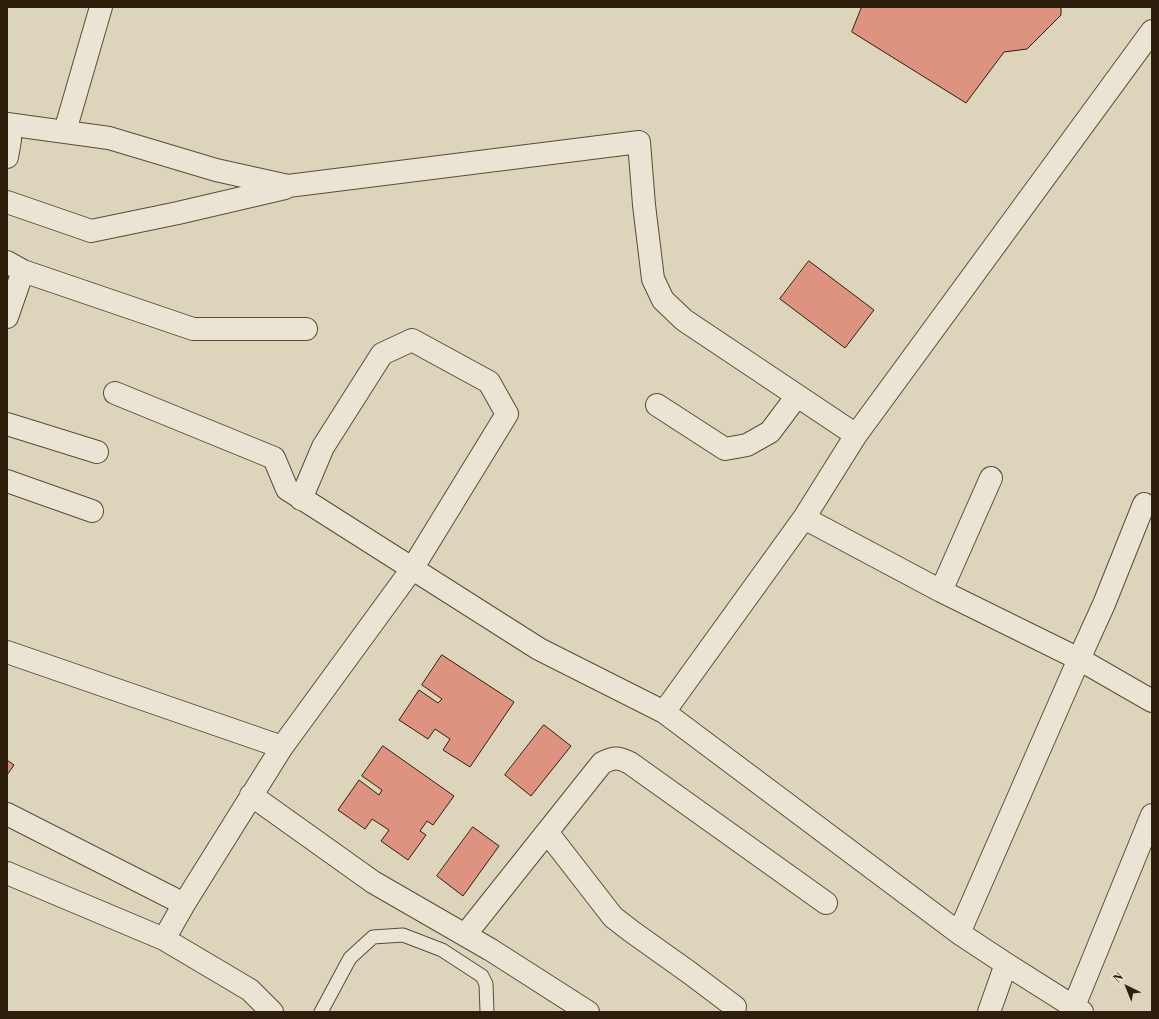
<!DOCTYPE html>
<html>
<head>
<meta charset="utf-8">
<style>
  body { margin:0 }
  #map { position:relative; width:1159px; height:1019px; overflow:hidden; background:#ddd5bb; font-family:"Libre Bodoni",serif }
  canvas { display:block }
  .frame { position:absolute; inset:0; border:8px solid #2e1e0c; pointer-events:none }
  .north { position:absolute; left:1107px; top:967px; width:40px; height:40px; -webkit-text-stroke:3px #e9e4d3; paint-order:stroke; rotate:317deg; font-size:11px; font-weight:700; line-height:16px; text-align:center; color:#2e1e0c }
  .north::after { content:''; display:block; margin:auto; width:14px; height:18px; background:#2e1e0c; clip-path:polygon(50% 0,100% 100%,50% 72%,0 100%) }
</style>
</head>
<body>
<div id="map">
<canvas width="1159" height="1019"></canvas>
<div class="frame"></div>
<div class="north">N</div>
</div>
<script>
const ctx = document.querySelector('canvas').getContext('2d');
ctx.lineJoin = 'round';
function fillPath(path, color) {
  ctx.fillStyle = color;
  ctx.fill(path, 'evenodd');
}
function trace(path, color, width, dash) {
  ctx.strokeStyle = color;
  ctx.lineWidth = width;
  ctx.lineCap = dash ? 'butt' : 'round';
  ctx.setLineDash(dash || []);
  ctx.stroke(path);
}
const building = new Path2D(`
  M862,7H1061V15L1027,49L1004,52L966,103L852,32Z
  M809,261L874,310L845,348L780,299Z
  M442,655L514,702L470,767L443,750L450,739L435,729L428,739L399,720L419,690L438,703L442,699L422,685Z
  M544,725L571,746L531,796L505,775Z
  M383,746L454,796L433,825L427,821L420,831L426,835L408,860L381,841L389,830L372,819L365,829L338,810L359,780L379,795L382,790L362,776Z
  M7,760L14,765L7,775Z
  M473,827L499,846L463,896L437,876Z`);
fillPath(building, '#de9381');
trace(building, '#2e1e0c', 1);
const lane = new Path2D(`
  M321,1012L350,958L373,937L403,935L442,950L482,976L486,984L487,1012`);
const street = new Path2D(`
  M7,124L109,138L216,170L288,186L639,142L644,205L653,279L663,300L684,320L856,435
  M65,131L101,7
  M7,138L10,140L7,157
  M7,202L91,231L178,213L285,188
  M7,262L23,271
  M7,317L23,271L193,329H306
  M115,393L274,458L287,489L539,649L664,712L959,933L1006,964L1082,1012
  M657,405L725,449L747,445L770,432L797,396
  M7,424L97,452
  M7,481L92,511
  M804,518L941,591L1079,659L1152,701
  M941,591L991,478
  M7,652L282,747
  M664,712L804,518L856,435L1152,31
  M251,795L373,882L491,950L588,1012
  M7,814L184,904
  M547,832L613,917L631,931L690,973L735,1007
  M7,873L164,939L250,990L272,1012
  M959,933L1079,659L1104,604L1144,504
  M465,935L602,763C614,757 618,757 630,763L826,903
  M164,939L184,904L282,747L412,569L507,414L489,382L412,340L382,354L323,447L301,499
  M1074,1006L1152,815
  M989,1012L1006,964`);
trace(lane, '#5a4c38', 15);
trace(street, '#5a4c38', 24);
trace(lane, '#e9e4d3', 13);
trace(street, '#e9e4d3', 22);
</script>
</body>
</html>
